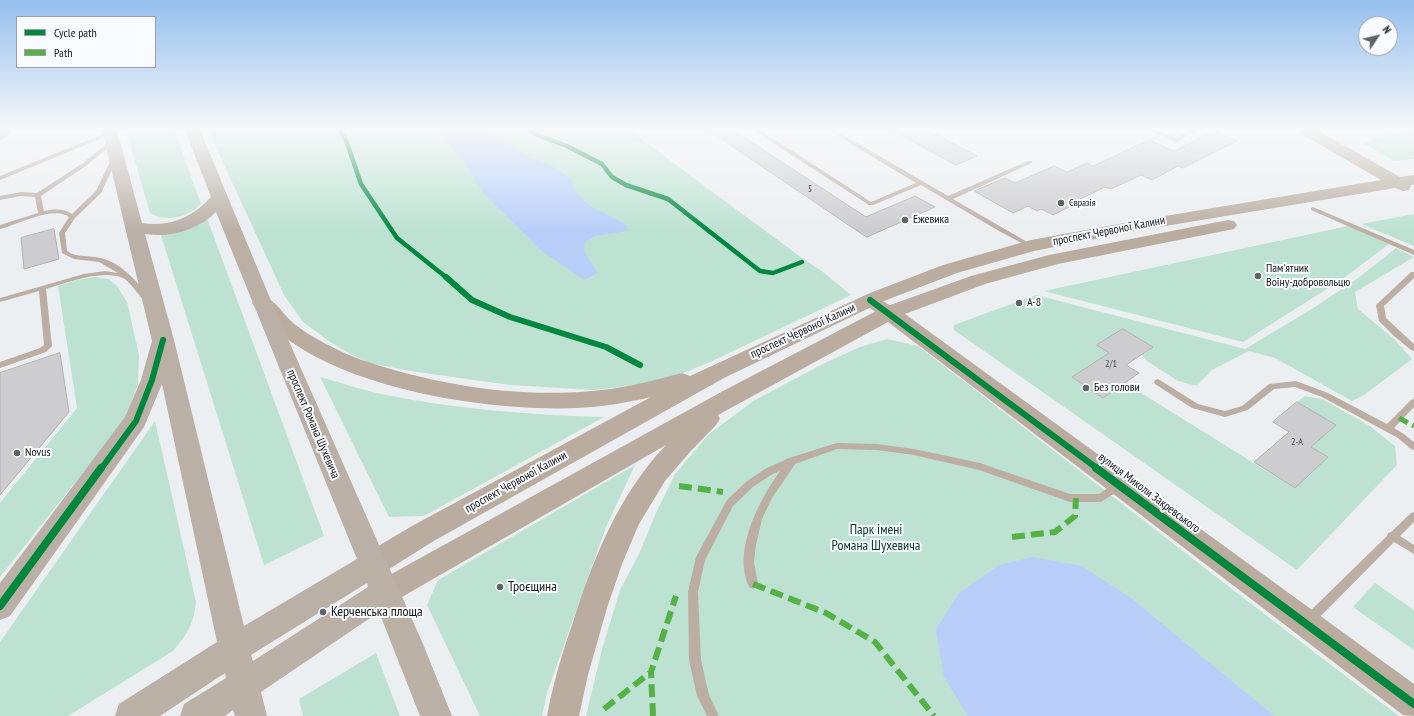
<!DOCTYPE html>
<html>
<head>
<meta charset="utf-8">
<style>
  body { margin:0 }
  #map { position:relative; width:1414px; height:716px; overflow:hidden; background:#eceff2; font-family:"PT Sans Narrow",sans-serif }
  canvas { display:block }
  .legend { position:absolute; left:16px; top:16px; width:140px; height:52px; box-sizing:border-box; background:#f8fbff; border:1px solid #9d9fa3; margin:0; padding:5px 7px; list-style:none; font-size:12px; color:#151618 }
  .legend li { display:flex; align-items:center; gap:8px; height:20px }
  .legend b { width:20px; border:1px solid #9d9fa3 }
  .north { position:absolute; left:1358px; top:16px; width:40px; height:40px; box-sizing:border-box; background:#f8fbff; border:1px solid #9d9fa3; border-radius:50%; rotate:55deg; font-size:11px; font-weight:700; line-height:16px; text-align:center; color:#151618 }
  .north::after { content:''; display:block; margin:auto; width:14px; height:18px; background:#606264; clip-path:polygon(50% 0,100% 100%,50% 72%,0 100%) }
</style>
</head>
<body>
<div id="map">
<canvas width="1414" height="716"></canvas>
<ul class="legend">
<li><b style="height:5px;background:#00873e"></b>Cycle path</li>
<li><b style="height:5px;background:#55b145"></b>Path</li>
</ul>
<div class="north">N</div>
</div>
<script>
const ctx = document.querySelector('canvas').getContext('2d');
ctx.lineJoin = 'round';
function fillPath(path, color) {
  ctx.fillStyle = color;
  ctx.fill(path, 'evenodd');
}
function trace(path, color, width, dash) {
  ctx.strokeStyle = color;
  ctx.lineWidth = width;
  ctx.lineCap = dash ? 'butt' : 'round';
  ctx.setLineDash(dash || []);
  ctx.stroke(path);
}
function drawText(font, color, halo, rows, align = 'center') {
  ctx.font = font + ' "PT Sans Narrow",sans-serif';
  ctx.lineWidth = 4;
  ctx.setLineDash([]);
  ctx.textBaseline = 'middle';
  ctx.strokeStyle = halo;
  ctx.fillStyle = color;
  for (const [text, x, y, turn = 0] of rows) {
    ctx.save();
    ctx.translate(x, y);
    ctx.rotate((+turn || 0) * Math.PI / 180);
    ctx.textAlign = isNaN(turn) ? turn : align;
    if (halo) ctx.strokeText(text, 0, 0);
    ctx.fillText(text, 0, 0);
    ctx.restore();
  }
}
fillPath(new Path2D(`
  M126,130H174L201,204C189,217 166,223 150,213Z
  M208,130H629L802,258L823,272L851,295L708,363L676,376L646,384L594,390L510,385L410,371L370,363L354,356L330,342L303,322L284,295Z
  M1404,130H1414V159L1394,161L1363,143Z
  M1414,214V246L1361,224Z
  M207,218L324,536L264,565L160,232Z
  M1348,226L1389,244L1341,280L1243,342L1044,291Z
  M1396,248L1414,257L1355,292L1358,309L1394,339L1412,359L1364,395L1352,401L1275,358L1249,351L1212,370L1197,386L1178,381L1147,361L1142,355L1153,347L1123,329L1097,345L1109,353L1072,377L1103,398L1125,383L1294,488L1328,457L1311,447L1336,425L1297,402L1305,396L1322,399L1370,426L1395,446L1397,465L1297,570L954,330V325L1036,295L1245,349L1315,307L1357,279Z
  M95,277L109,279L117,286L127,302L139,355L138,385L124,421L0,577V503L77,408L58,286L77,280Z
  M887,339L918,346C1079,469 1237,595 1399,716H586L602,649L620,590L639,554L656,513L675,474L709,434L755,400L825,363L860,347Z
  M320,377C340,382 361,390 381,394C455,409 529,415 604,417L424,516L389,517Z
  M155,421L196,602C193,626 188,633 173,651L68,716H0V642Z
  M635,465L606,527L547,693L542,716H480L427,605L438,580Z
  M1375,583L1414,610V650L1353,607Z
  M376,653L400,716H303L299,699Z`), '#bde2d2');
fillPath(new Path2D(`
  M434,130H488L526,156L549,164L572,179L573,189L590,206L626,224L628,231L595,236L585,242L584,251L598,273L584,280L543,252L484,194L463,159Z
  M1033,557L1082,566L1131,598L1274,716H968L944,677L936,630L958,594L999,565Z`), '#b9cffa');
const building = new Path2D(`
  M708,130H733L866,217L915,196L935,207L867,237Z
  M892,130H928L977,156L956,165Z
  M1214,131L1237,141L1183,168L1178,166L1152,180L1141,175L1111,189L1105,187L1074,202L1077,203L1053,215L1041,209L1037,211L1028,206L1013,213L974,191L1005,178L1015,183L1054,166L1067,172L1087,163L1093,166L1149,140L1174,151Z
  M54,229L59,259L24,269L21,238Z
  M1123,329L1153,347L1126,365L1139,373L1103,398L1072,377L1109,353L1097,345Z
  M60,353L69,412L0,495V373Z
  M1297,402L1336,425L1311,447L1328,457L1295,488L1254,462L1289,432L1273,422Z`);
fillPath(building, '#cdccce');
trace(building, '#b1b1b3', 1);
fillPath(new Path2D(`
  M753,130H760L871,202L916,183L828,130H835L948,196L1028,161H1032V163L953,199L1034,246L1033,247H1029L999,231L921,185L873,205H869Z
  M1148,130H1157L1176,138L1191,130H1199L1176,142Z
  M110,131L113,133L112,134L0,180V176Z
  M110,141L115,142L87,165L41,196L44,211C53,209 64,208 72,214L96,191L112,157L117,156L118,157L101,193L75,218L65,233L67,251C77,258 89,255 101,258C120,262 139,283 151,299L150,301H144C139,295 129,281 123,278C101,269 67,283 46,289L52,346L46,352L0,368V362L40,348L44,345L39,291L0,302V298L84,274L105,271L118,273L99,262L74,259L62,253L59,233L69,217C54,205 16,225 0,229V225L38,213L35,197L21,196L0,200V196L21,192L37,193L83,163Z
  M1313,207L1414,250V255L1311,210V208Z
  M1411,272H1414V278L1384,306L1386,318L1414,344V351L1411,350L1394,336L1379,321L1376,305Z
  M1158,379L1198,404L1225,411L1242,406L1269,384L1296,381L1328,393L1387,424L1411,400L1414,399V407L1394,428L1404,434L1414,442V450L1411,449L1398,438L1322,397L1295,387L1274,389L1248,410L1225,417L1192,408L1155,384L1154,382L1155,380Z
  M837,443L877,444L914,449L980,463L1070,494H1099L1115,483L1118,482L1121,483L1123,486L1121,489L1101,502H1070L979,470L914,455L877,450L837,449L795,464L772,498L762,519L756,545L754,562L758,584L757,587L753,589L749,587C732,550 759,501 780,471L771,475L753,487L733,506L705,560L698,592L701,660L709,695L719,716H707L697,696L689,660L688,592L696,557L727,500L747,481L765,469L789,458Z
  M1414,512V522L1400,536L1414,545V554L1394,542L1313,624L1309,625L1305,624L1304,620L1305,616L1387,536L1388,533L1391,532L1411,513Z`), '#bcaea3');
fillPath(new Path2D(`
  M870,295C879,298 892,305 897,313L894,316C884,319 868,309 863,300L865,297Z`), '#bcaea3');
fillPath(new Path2D(`
  M0,130H13L5,138L0,140Z
  M1298,130H1317L1400,177L1414,175V185H1411L1409,190L1403,191L1395,188L1141,230L1034,251L957,273L884,301L724,378L432,542L383,573L373,576L363,573L359,564L363,555L412,526L651,397C626,403 601,407 576,408C484,412 306,386 252,303L255,298C273,294 279,310 291,321C309,337 342,353 365,361C440,386 523,399 602,390C629,387 656,380 682,373L690,376L870,293L943,265L1031,240L1141,220L1381,180L1300,133Z
  M1228,220L1234,221L1237,225L1234,229L1058,264L985,284L905,314L1414,684V716L1403,715L888,322L718,415L720,419L716,425L690,452L665,481L639,524L622,564L607,608L588,675L579,716H547C553,684 562,653 573,622C593,559 619,494 666,445L395,601L385,605L375,601L370,592L375,583L723,391L882,308L971,276L1049,255Z`), '#baada0');
fillPath(new Path2D(`
  M102,130H117L142,223C170,227 192,218 211,197L185,130H200L272,303L423,644L452,716H420L379,612L261,692L267,716H235L233,710L225,716H180L184,704L226,678L225,673L160,716H115L119,704L217,642L162,384L144,427L10,616L0,620V583L125,417L141,380L152,341ZM216,212L357,559L244,626L174,340L145,234C170,238 198,230 216,212ZM367,583L368,587L253,661L251,655Z`), '#bbb0a6');
trace(new Path2D(`
  M1399,418L1414,426`), '#55b145', 5, [10, 5]);
trace(new Path2D(`
  M679,486L723,492
  M1012,537L1055,532L1075,516L1076,498
  M753,584L826,613L875,642L934,716
  M604,709L651,672
  M653,716L651,672L676,596`), '#55b145', 6, [13, 6]);
trace(new Path2D(`
  M340,130L346,140L361,184L397,238L447,278
  M530,130L537,135L567,146L602,164L612,177L626,185L668,199L760,271L773,273L802,262`), '#00873e', 4.5);
trace(new Path2D(`
  M446,277L472,300L510,317L606,347L640,365
  M870,300L1098,469
  M101,469L136,421L152,380L163,340`), '#00873e', 6);
trace(new Path2D(`
  M1096,468L1414,704
  M0,606L101,468`), '#00873e', 8);
const sky = ctx.createLinearGradient(0, 0, 0, 231);
sky.addColorStop(0, '#95bfef');
sky.addColorStop(0.56, '#f6f8f9');
sky.addColorStop(1, '#f6f8f900');
ctx.fillStyle = sky;
ctx.fillRect(0, 0, 1414, 231);
for (const [x, y, r, color] of [
  [1061,203,4,"#606264"],
  [905,220,4,"#606264"],
  [1258,276,4,"#606264"],
  [1019,303,4,"#606264"],
  [1086,388,4,"#606264"],
  [17,453,4,"#606264"],
  [500,587,4,"#606264"],
  [323,612,4,"#606264"]
]) {
  const dot = new Path2D();
  dot.arc(x, y, r, 0, 2 * Math.PI);
  ctx.fillStyle = color;
  ctx.fill(dot);
  trace(dot, '#f8fbff', 1.5);
}
drawText('9px', '#434446', null, [
  ["5",810,189]
]);
drawText('10px', '#151618', '#f8fbff', [
  ["Євразія",1069,203]
], 'left');
drawText('10px', '#434446', null, [
  ["2/1",1111,364],
  ["2-А",1297,442]
]);
drawText('12px', '#151618', '#f8fbff', [
  ["Ежевика",913,220],
  ["Пам'ятник",1266,269],
  ["Воїну-добровольцю",1266,283],
  ["А-8",1027,303],
  ["Без голови",1094,388],
  ["Novus",25,453]
], 'left');
drawText('12px', '#151618', '#f8fbff', [
  ["проспект Червоної Калини",1109,231,-11],
  ["проспект Червоної Калини",803,331,-25],
  ["проспект Романа Шухевича",313,424,67],
  ["проспект Червоної Калини",516,482,-29],
  ["вулиця Миколи Закревського",1149,493,37]
]);
drawText('14px', '#063422', '#f8fbff', [
  ["Парк імені",876,530],
  ["Романа Шухевича",876,546]
]);
drawText('14px', '#151618', '#f8fbff', [
  ["Троєщина",508,587],
  ["Керченська площа",331,612]
], 'left');
</script>
</body>
</html>
